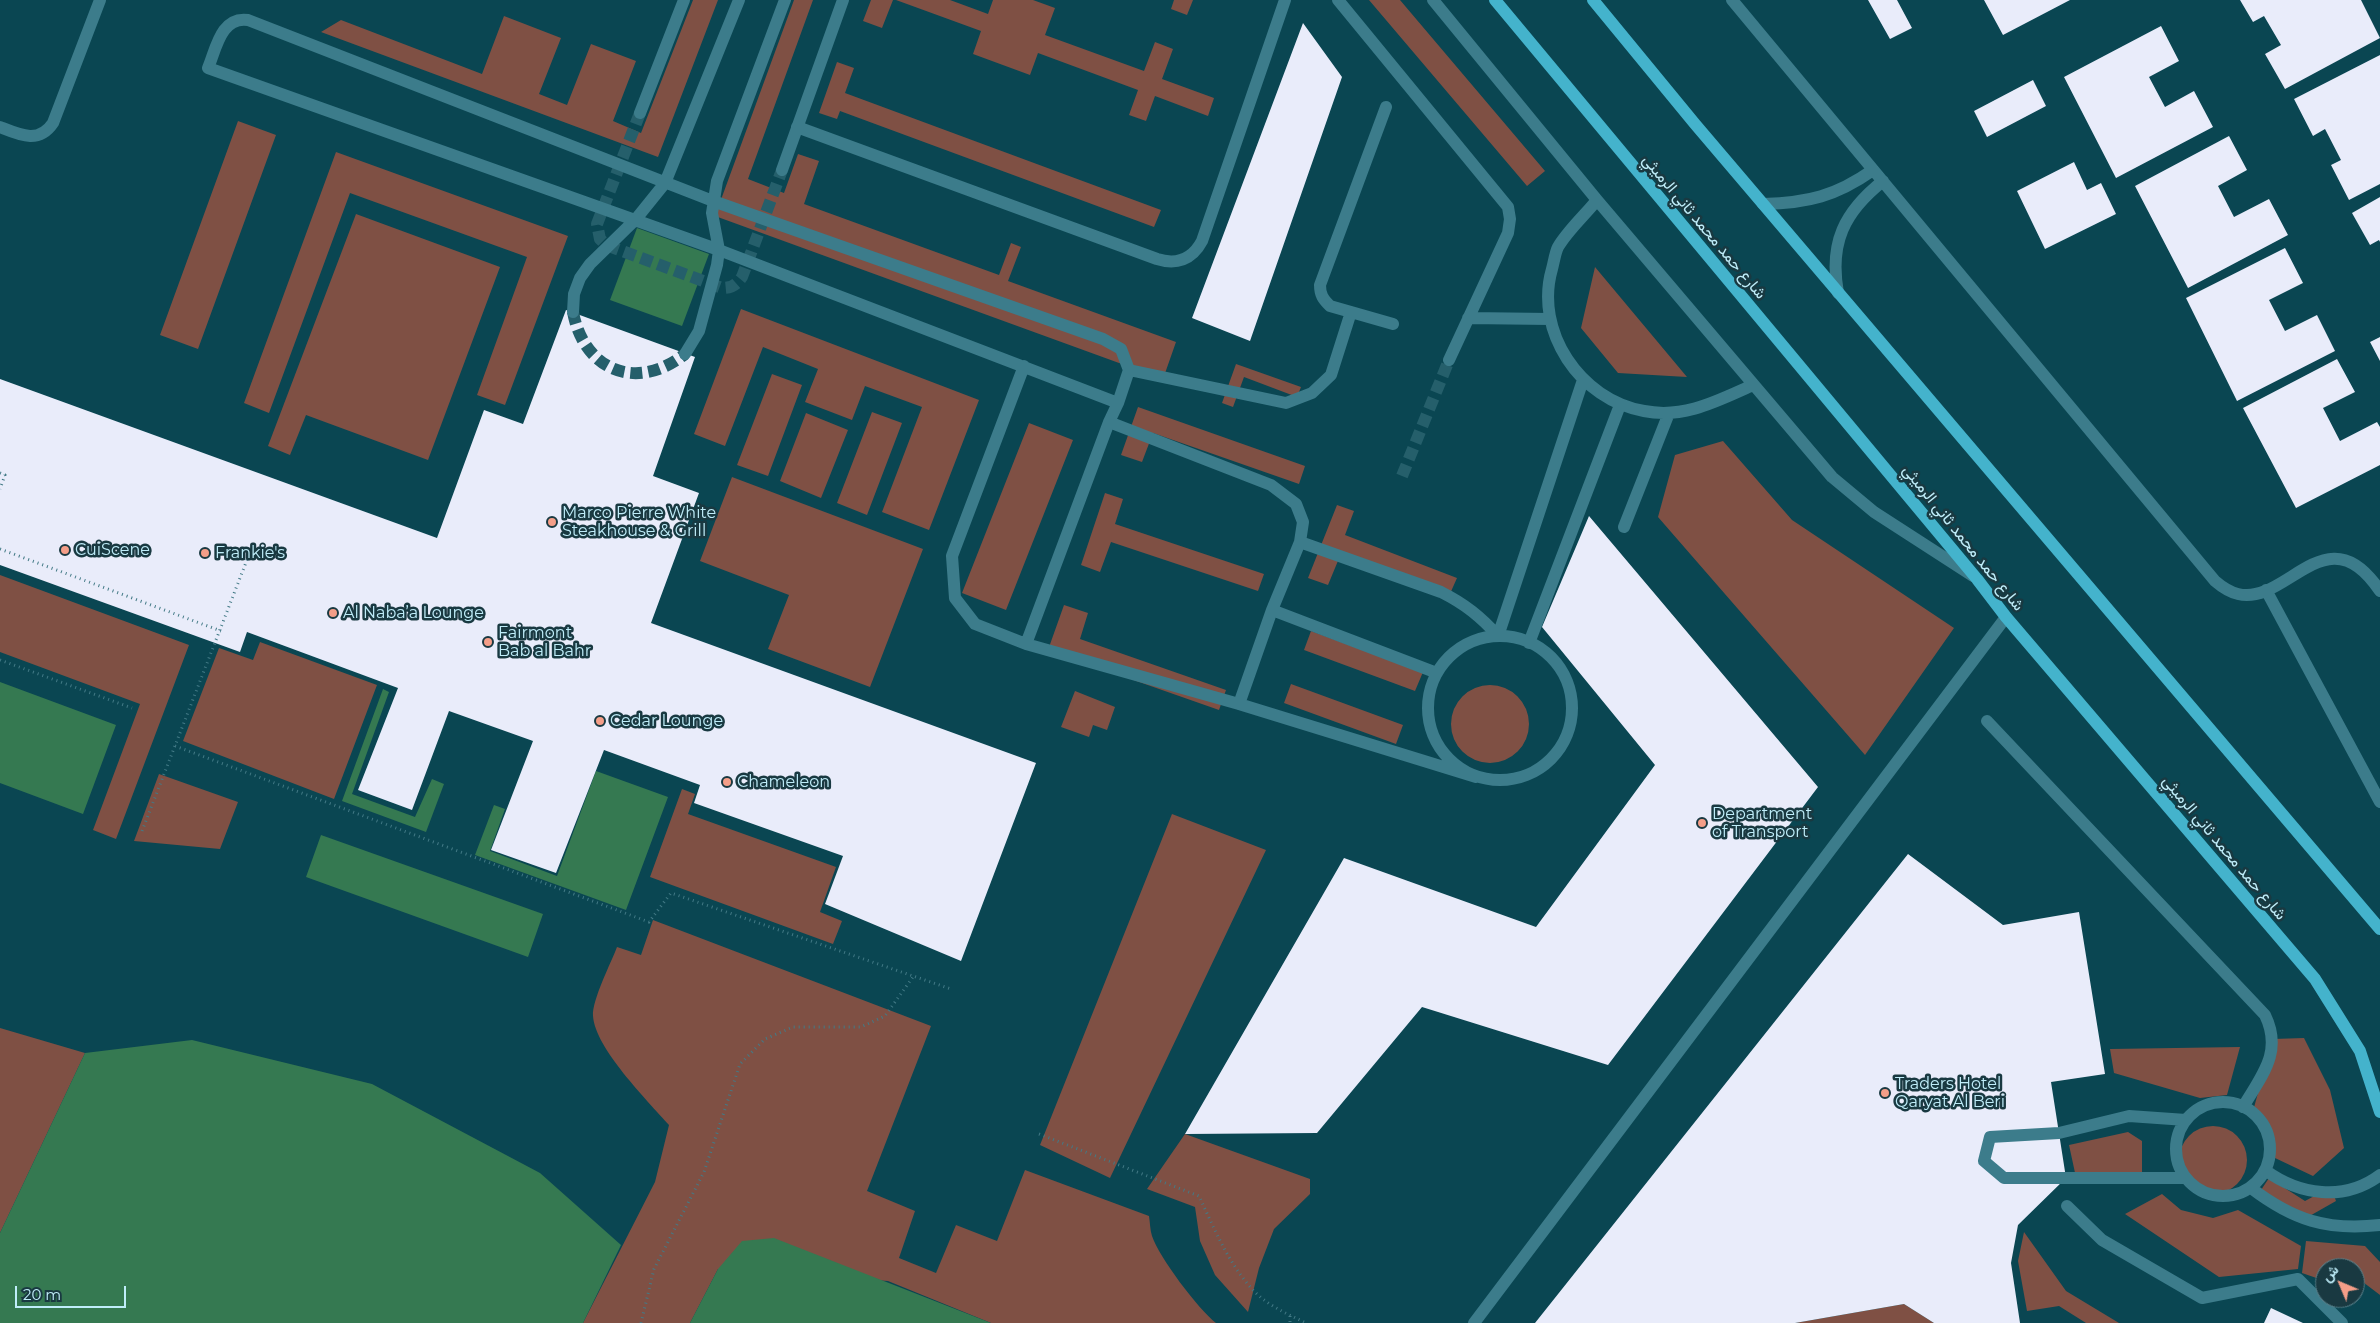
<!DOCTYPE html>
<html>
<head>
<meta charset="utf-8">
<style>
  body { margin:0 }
  #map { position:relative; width:2380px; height:1323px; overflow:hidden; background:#0a4652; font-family:Montserrat,Vazirmatn,sans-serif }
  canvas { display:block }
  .north { position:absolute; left:2315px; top:1258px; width:50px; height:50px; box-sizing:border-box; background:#193941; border:1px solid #5b818b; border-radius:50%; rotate:315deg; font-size:14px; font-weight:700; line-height:20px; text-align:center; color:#bfedf9 }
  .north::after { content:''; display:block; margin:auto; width:18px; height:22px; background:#f49e88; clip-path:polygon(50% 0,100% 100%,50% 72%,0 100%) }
  .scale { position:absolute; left:15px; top:1286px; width:111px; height:22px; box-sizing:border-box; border:2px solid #bfedf9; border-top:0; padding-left:6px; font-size:15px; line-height:18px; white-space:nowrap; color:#bfedf9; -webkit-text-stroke:4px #193941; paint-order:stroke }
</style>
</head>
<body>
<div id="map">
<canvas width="2380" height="1323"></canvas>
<div class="north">ش</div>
<div class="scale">20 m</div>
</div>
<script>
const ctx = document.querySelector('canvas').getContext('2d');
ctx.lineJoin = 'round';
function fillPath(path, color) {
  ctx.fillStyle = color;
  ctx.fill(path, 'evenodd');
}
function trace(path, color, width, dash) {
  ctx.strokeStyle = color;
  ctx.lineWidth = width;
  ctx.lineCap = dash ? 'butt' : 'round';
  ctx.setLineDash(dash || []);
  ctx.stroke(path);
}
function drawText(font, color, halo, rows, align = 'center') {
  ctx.font = font + ' Montserrat,Vazirmatn,sans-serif';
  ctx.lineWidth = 5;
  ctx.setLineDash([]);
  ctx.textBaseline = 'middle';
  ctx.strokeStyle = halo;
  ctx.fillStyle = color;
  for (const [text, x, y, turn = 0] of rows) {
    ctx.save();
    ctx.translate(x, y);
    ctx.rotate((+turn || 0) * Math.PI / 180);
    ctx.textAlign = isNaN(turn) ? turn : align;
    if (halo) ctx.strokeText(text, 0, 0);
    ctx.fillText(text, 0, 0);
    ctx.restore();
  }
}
fillPath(new Path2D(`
  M693,0H718L658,157L321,32L341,20L482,74L504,16L561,38L539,94L567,105L591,44L636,61L613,121L641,133Z
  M794,0H813L748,179L784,193L798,154L819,161L804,204L999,275L1011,243L1021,247L1008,281L1176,342L1163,379L715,216Z
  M871,0H893L882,28L863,21Z
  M896,0H950L988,14L993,0H1033L1055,8L1045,35L1144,71L1155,42L1173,49L1162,79L1214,98L1208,116L1155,96L1146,121L1129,115L1138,90L1038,53L1030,75L973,54L981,31Z
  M1174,0H1193L1187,15L1171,9Z
  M1369,0H1400L1545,171L1527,186Z
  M837,62L854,68L845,93L1161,210L1154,227L840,111L837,119L819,113Z
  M238,121L276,135L198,349L160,335Z
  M336,152L568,236L505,405L477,395L527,257L350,193L269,413L244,403Z
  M356,214L500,267L428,460L306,415L290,455L268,446Z
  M1595,267L1687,377L1618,373L1581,328Z
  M741,309L979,400L929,530L882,512L922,407L865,386L852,420L805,402L818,369L763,347L725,446L694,434Z
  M1236,364L1301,387L1297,397L1244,377L1233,407L1222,403Z
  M772,374L802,385L768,476L737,465Z
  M1138,407L1305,466L1299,484L1153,433L1142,462L1121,455Z
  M872,412L902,423L867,515L837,503Z
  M806,413L848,430L821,498L780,481Z
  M1029,423L1073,440L1006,610L962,593Z
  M1723,441L1792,520L1954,628L1865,755L1658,517L1675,455Z
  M732,477L923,549L870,687L768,649L789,595L700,561Z
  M1105,493L1123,499L1115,524L1264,574L1258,591L1111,542L1100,572L1081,565Z
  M1337,505L1354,511L1345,535L1457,578L1449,596L1340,556L1328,585L1308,578Z
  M0,575L189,645L116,839L93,830L140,704L0,652Z
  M1064,605L1088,613L1080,639L1226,690L1219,710L1048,650Z
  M1311,631L1423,672L1415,691L1304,650Z
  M260,642L377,685L334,799L183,741L219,648L253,660Z
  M1291,684L1403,725L1396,744L1284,703Z
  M1451 724a39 39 0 1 1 78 0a39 39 0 1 1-78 0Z
  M1075,691L1115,707L1107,730L1093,725L1089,737L1061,727Z
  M159,774L238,802L220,849L134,841Z
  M682,789L695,794L688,814L836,867L820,912L842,921L833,944L650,877Z
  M1172,814L1266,850L1110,1178L1040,1145Z
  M653,920L931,1026L867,1191L915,1211L899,1258L936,1273L956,1225L997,1241L1025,1170L1149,1216C1150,1222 1150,1230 1152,1236C1159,1257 1198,1309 1216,1323H991L888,1281L718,1269L690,1323H583L655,1182L669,1125C647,1100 595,1048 593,1016C592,1000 611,963 617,947L641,955Z
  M0,1028L85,1053L0,1233Z
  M2304,1038L2330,1090L2344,1148L2313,1176L2275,1158L2269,1130L2253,1111L2273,1039Z
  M2240,1047L2227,1095L2200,1098L2114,1073L2110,1049Z
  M2179 1160a34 34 0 1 1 68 0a34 34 0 1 1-68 0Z
  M2128,1132L2142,1141V1178L2077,1182L2069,1145Z
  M1185,1134L1310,1179V1194L1274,1229L1259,1268L1248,1312L1215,1275L1200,1241L1195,1207L1147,1189Z
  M2269,1178L2305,1201L2331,1187L2336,1201L2299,1222L2257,1196Z
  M2162,1194L2181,1210L2213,1218L2238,1210L2301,1246L2298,1269L2219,1277L2125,1214Z
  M2024,1232L2066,1291L2119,1323H2086L2059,1306L2027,1311L2018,1261Z
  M2306,1241L2365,1246L2380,1262V1295L2355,1276V1268H2325V1281L2302,1273Z
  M1904,1304L1934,1323H1795Z`), '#7f5044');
fillPath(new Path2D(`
  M637,228L709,254L682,326L610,300Z
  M0,682L116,725L83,814L0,783Z
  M383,689L389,692L352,794L415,817L432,779L444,784L426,832L342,801Z
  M596,771L668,797L626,910L475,855L494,805L505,809L490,851L557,876Z
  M321,835L543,914L528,957L306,877Z
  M192,1040L372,1084L540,1173L621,1245L583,1323H0V1233L85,1053Z
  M774,1238L991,1323H690L718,1269L742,1241Z`), '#357951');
fillPath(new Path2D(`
  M1868,0H1897L1912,28L1890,39Z
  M1984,0H2070L2003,35Z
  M2240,0H2361L2380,38L2285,89L2265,54L2281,45L2264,16L2253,22Z
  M1303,23L1342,77L1250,341L1192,318Z
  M2161,26L2179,61L2149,77L2165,107L2194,91L2213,127L2116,178L2064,77Z
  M2380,55V184L2349,200L2331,165L2341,160L2325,129L2313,136L2294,99Z
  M2033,80L2046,106L1987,137L1974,111Z
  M2229,136L2247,170L2218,186L2234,217L2269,199L2288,235L2188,288L2135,186Z
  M2074,162L2087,190L2101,183L2116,214L2045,249L2017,191Z
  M2380,197V242L2379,240L2370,245L2352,213Z
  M2285,248L2303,283L2269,300L2285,331L2317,315L2335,351L2237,401L2186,298Z
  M566,310L695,357L653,476L699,493L651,623L1036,763L961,961L825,904L843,856L694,803L700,785L604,750L556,873L491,850L533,741L449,711L412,810L358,790L398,688L247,632L240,652L0,565V379L437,538L484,410L523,424Z
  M2380,337V361L2370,342Z
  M2337,359L2355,392L2323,408L2340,441L2377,422L2380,427V465L2296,508L2243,408Z
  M1589,516L1818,787L1608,1065L1422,1007L1317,1133L1185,1134L1344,858L1536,927L1655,765L1542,627Z
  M1908,854L2003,925L2079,912L2105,1074L2051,1082L2066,1178L2018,1225L2011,1263L2020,1323H1934L1904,1304L1795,1323H1535Z
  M2271,1308L2303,1323H2264Z`), '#e9ecfa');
trace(new Path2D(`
  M640,113L597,224L600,239L606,245L722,288C732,288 736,285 742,277L782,170
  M573,312C584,371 637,392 685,354
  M1402,476L1449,360`), '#255f6b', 12, [12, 6]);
trace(new Path2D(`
  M0,473L5,475L0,489
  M0,549L221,631
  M0,660L132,708
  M175,746L649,922L671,893L951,989
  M142,831L252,547
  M1039,1134L1199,1196C1214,1228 1228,1263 1253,1290C1267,1305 1287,1314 1306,1323
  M1290,1316V1323
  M641,1323L654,1269L704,1172L740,1064L765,1039L793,1027H861L885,1016L913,977`), '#437a86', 3, [1, 4]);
trace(new Path2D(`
  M1338,0L1508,207L1510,219L1508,233L1449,360
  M1433,0L1597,200L1832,477L1874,512L1973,576
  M1732,0L2215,581C2222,587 2229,592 2238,594C2287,606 2327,511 2380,591
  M1386,107L1320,285C1320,295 1323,299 1330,306L1393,324
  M640,113L684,0
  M0,127C20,135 39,144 53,123L100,0
  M797,127L1157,259C1176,265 1192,260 1202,241L1285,0
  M782,170L843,0
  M1597,200C1585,215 1568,230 1558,247C1555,253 1554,262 1552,269C1534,331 1580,400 1644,411C1684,419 1717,401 1753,385
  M1763,204C1808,203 1836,196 1873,170
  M1838,293C1829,243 1844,212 1883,181
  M573,312L574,294L580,278L590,264L636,219L665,183L739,0
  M1468,318L1550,319
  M685,354L699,331L717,265L719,250L712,213L717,181L785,0
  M1024,366L952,556L955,598L975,624L1026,644L1239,704L1476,777
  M1129,370L1286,403L1312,393L1331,375L1351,312
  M1109,422L1271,485L1296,504L1303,522L1300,542L1272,610L1239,704
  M1624,527L1669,413
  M1300,542L1441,592C1465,604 1481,617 1498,636
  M2266,590L2380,802
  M1272,610L1437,673
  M1498,636L1583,380
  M1428 708a72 72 0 1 1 144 0a72 72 0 1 1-144 0Z
  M1529,643L1620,405
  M1026,644L1109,422L1118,403L1129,370L1121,349L1103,339L713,201L248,20C221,16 216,49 208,68L719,250L1118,403
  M1987,721L2265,1015C2283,1052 2262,1075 2243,1107
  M2176 1149a47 47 0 1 1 94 0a47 47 0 1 1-94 0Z
  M2265,1170C2299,1195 2344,1202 2380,1175
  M2185,1178H2004L1984,1161L1990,1137L2059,1133L2129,1116L2186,1120
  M2251,1188C2293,1220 2327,1231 2380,1225
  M2067,1206L2102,1240L2202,1298L2298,1279L2342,1323
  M1474,1323L2006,617`), '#3c7c8b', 12);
trace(new Path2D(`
  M1495,0L1977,579L2006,617L2315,979L2360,1051L2380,1112
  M1593,0L1695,124L2380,929`), '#44b3cc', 12);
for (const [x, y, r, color] of [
  [552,522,5,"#f49e88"],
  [65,550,5,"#f49e88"],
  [205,553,5,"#f49e88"],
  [333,613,5,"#f49e88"],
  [488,642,5,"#f49e88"],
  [600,721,5,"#f49e88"],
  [727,782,5,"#f49e88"],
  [1702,823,5,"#f49e88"],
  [1885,1093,5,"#f49e88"]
]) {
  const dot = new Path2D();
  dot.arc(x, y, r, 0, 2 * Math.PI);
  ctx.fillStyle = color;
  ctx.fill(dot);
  trace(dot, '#193941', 2);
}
drawText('16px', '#bfedf9', '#193941', [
  ["شارع حمد محمد ثاني الرميثي",1704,227,50],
  ["شارع حمد محمد ثاني الرميثي",1963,538,51],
  ["شارع حمد محمد ثاني الرميثي",2224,848,50]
]);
drawText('16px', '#bfedf9', '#193941', [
  ["Marco Pierre White",562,513],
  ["Steakhouse & Grill",562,531],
  ["CuiScene",75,550],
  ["Frankie's",215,553],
  ["Al Naba’a Lounge",343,613],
  ["Fairmont",498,633],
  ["Bab al Bahr",498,651],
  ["Cedar Lounge",610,721],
  ["Chameleon",737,782],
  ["Department",1712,814],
  ["of Transport",1712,832],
  ["Traders Hotel",1895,1084],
  ["Qaryat Al Beri",1895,1102]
], 'left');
</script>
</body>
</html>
